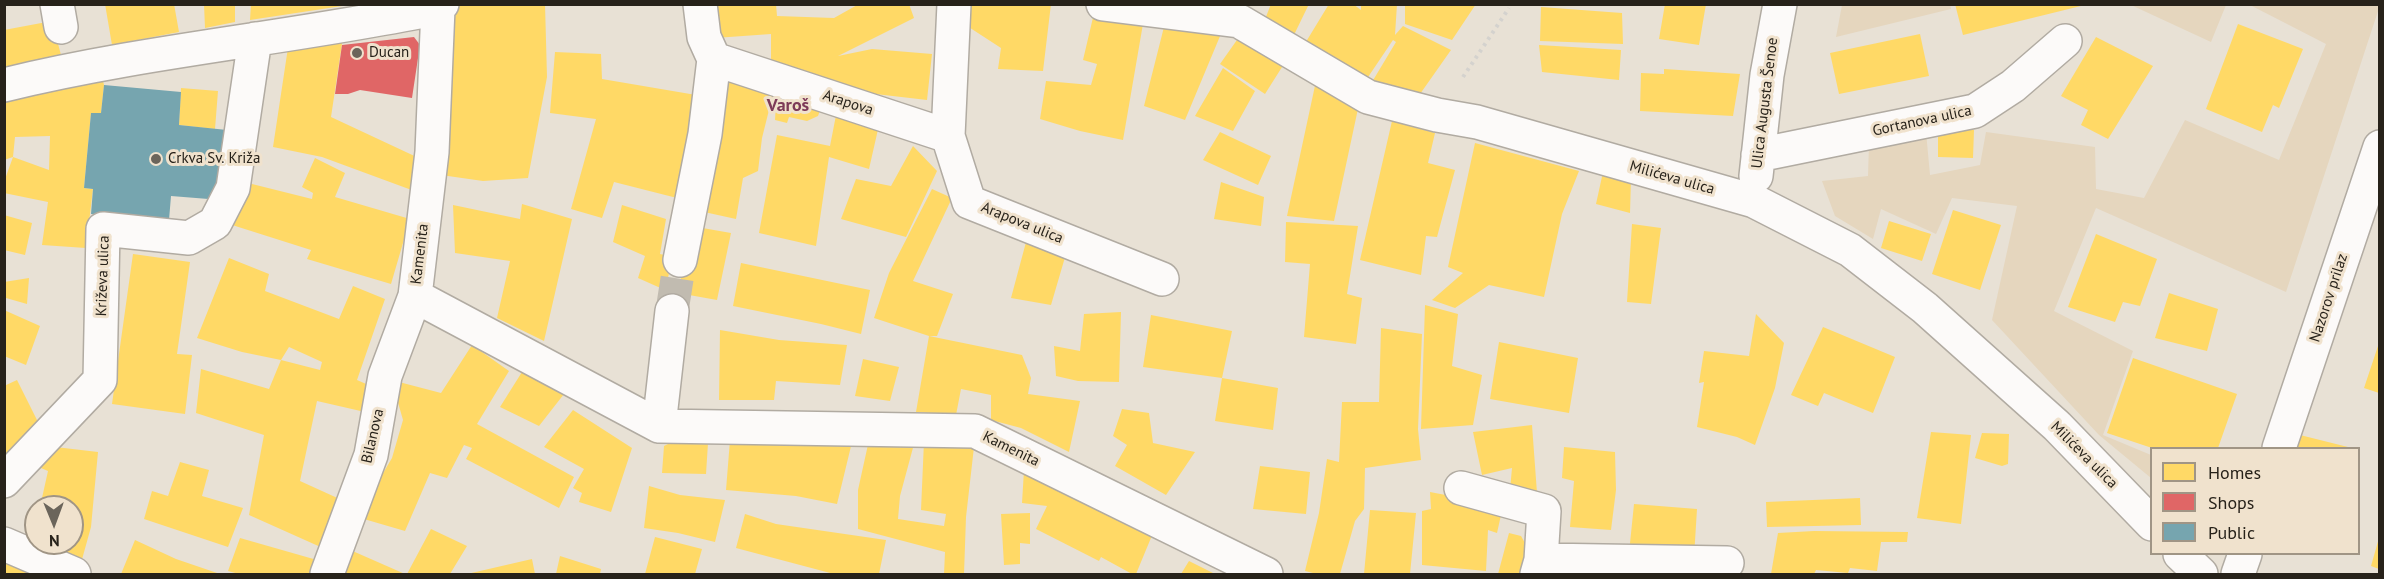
<!DOCTYPE html>
<html>
<head>
<meta charset="utf-8">
<style>
  body { margin:0 }
  #map { position:relative; width:2384px; height:579px; overflow:hidden; background:#e8e1d5; font-family:"PT Sans",sans-serif }
  canvas { display:block }
  .frame { position:absolute; inset:0; border:6px solid #27221a; pointer-events:none }
  .legend { position:absolute; left:2150px; top:447px; width:210px; height:108px; box-sizing:border-box; background:#f0e2cd; border:2px solid #a09585; margin:0; padding:8px 10px; list-style:none; font-size:18px; color:#27221a }
  .legend li { display:flex; align-items:center; gap:12px; height:30px }
  .legend b { width:30px; border:2px solid #a09585 }
  .north { position:absolute; left:24px; top:495px; width:60px; height:60px; box-sizing:border-box; background:#f0e2cd; border:2px solid #a09585; border-radius:50%; rotate:179deg; font-size:16px; font-weight:700; line-height:24px; text-align:center; color:#27221a }
  .north::after { content:''; display:block; margin:auto; width:21px; height:27px; background:#6b655b; clip-path:polygon(50% 0,100% 100%,50% 72%,0 100%) }
</style>
</head>
<body>
<div id="map">
<canvas width="2384" height="579"></canvas>
<div class="frame"></div>
<ul class="legend">
<li><b style="height:16px;background:#ffd966"></b>Homes</li>
<li><b style="height:16px;background:#e06666"></b>Shops</li>
<li><b style="height:16px;background:#76a5af"></b>Public</li>
</ul>
<div class="north">N</div>
</div>
<script>
const ctx = document.querySelector('canvas').getContext('2d');
ctx.lineJoin = 'round';
function fillPath(path, color) {
  ctx.fillStyle = color;
  ctx.fill(path, 'evenodd');
}
function trace(path, color, width, dash) {
  ctx.strokeStyle = color;
  ctx.lineWidth = width;
  ctx.lineCap = dash ? 'butt' : 'round';
  ctx.setLineDash(dash || []);
  ctx.stroke(path);
}
function drawText(font, color, halo, rows, align = 'center') {
  ctx.font = font + ' "PT Sans",sans-serif';
  ctx.lineWidth = 6;
  ctx.setLineDash([]);
  ctx.textBaseline = 'middle';
  ctx.strokeStyle = halo;
  ctx.fillStyle = color;
  for (const [text, x, y, turn = 0] of rows) {
    ctx.save();
    ctx.translate(x, y);
    ctx.rotate((+turn || 0) * Math.PI / 180);
    ctx.textAlign = isNaN(turn) ? turn : align;
    if (halo) ctx.strokeText(text, 0, 0);
    ctx.fillText(text, 0, 0);
    ctx.restore();
  }
}
fillPath(new Path2D(`
  M1950,5L1951,9L1836,37L1842,5Z
  M2131,5H2226L2211,42Z
  M2250,5H2379V8L2286,292L2096,208L2054,311L2133,351L2103,435L2151,455V478L2099,435L1992,320L2017,206L1952,198L1936,234L1881,209L1873,239L1835,216L1822,181L1868,176L1869,144L1926,132L1930,175L1980,165L1986,132L2095,147L2096,189L2144,198L2185,120L2279,160L2326,44Z`), '#e5d6be');
fillPath(new Path2D(`
  M105,4H174L179,32L112,45Z
  M204,4H235V22L205,28Z
  M251,4H342V6L250,20Z
  M457,4H545L547,77L528,178L483,181L441,175L445,85Z
  M707,4H776L777,16L834,18L859,4H909L914,18L838,56L872,49L932,54L927,100L867,93L771,62V34L715,38Z
  M968,4H1051L1043,71L998,69L1001,48L961,22Z
  M1271,4H1309L1291,41L1262,27Z
  M1329,4H1353L1361,10V4H1397L1395,35L1403,26L1451,50L1413,104L1369,87L1396,42L1393,40L1362,86L1301,50Z
  M1405,4H1476L1452,40L1405,24Z
  M1665,4H1706L1699,45L1659,39Z
  M1955,4H2084L2085,5L1963,35Z
  M1541,7L1622,13L1623,44L1540,41Z
  M1095,9L1144,18L1123,140L1080,131L1040,119L1046,81L1091,85L1097,64L1083,60Z
  M1166,19L1223,29L1185,120L1144,106Z
  M52,21L61,55L4,71V30Z
  M2238,24L2303,49L2279,108L2273,105L2262,132L2206,109Z
  M1244,30L1289,56L1265,94L1220,64Z
  M1920,34L1929,76L1839,94L1830,53Z
  M343,37L331,117L423,160L417,192L322,157L273,147L289,41Z
  M2096,37L2153,66L2108,139L2081,125L2088,110L2061,96Z
  M1539,45L1621,50L1619,80L1542,72Z
  M555,52L601,54L602,79L702,96L677,198L614,182L602,218L571,209L596,119L550,113Z
  M1223,68L1255,91L1233,131L1195,116Z
  M1664,69L1740,74L1733,116L1640,111L1641,73L1664,74Z
  M101,73L104,85L101,113H91L84,188L93,189L86,248L42,245L48,202L4,193V182L13,157L4,160V95ZM50,136L49,170L13,157L15,137Z
  M725,77L775,86L762,138L758,171L743,178L736,219L695,210Z
  M1316,81L1359,104L1334,221L1287,216Z
  M777,87L822,105L818,116L807,121L789,117L787,123L775,120Z
  M181,88L218,91L215,129L179,125Z
  M838,105L879,125L869,169L829,157L816,246L759,233L777,135L830,146Z
  M1392,121L1435,133L1428,163L1455,170L1437,237L1426,236L1421,275L1360,260Z
  M1938,130H1974L1973,158L1938,157Z
  M1220,132L1271,156L1258,185L1203,160Z
  M1475,143L1579,171L1562,214L1544,297L1489,285L1455,308L1432,300L1463,273L1448,267Z
  M913,146L937,171L906,237L841,219L856,179L891,186Z
  M315,158L345,173L335,197L410,219L391,284L307,259L311,250L229,224L240,181L312,199L313,193L302,187Z
  M1603,172L1631,178L1630,213L1596,204Z
  M1221,182L1264,197L1261,226L1214,219Z
  M932,189L952,198L913,281L953,294L937,336H929L874,318L889,273Z
  M522,204L572,219L544,341L497,318L510,261L455,253L453,205L520,219Z
  M622,205L666,219L660,254L673,257L665,290L638,278L645,256L613,242Z
  M1953,210L2001,225L1980,290L1932,274Z
  M4,215L32,223L25,255L4,250Z
  M1889,221L1931,234L1922,261L1881,248Z
  M1286,222L1358,226L1347,294L1362,298L1356,344L1304,337L1310,264L1285,262Z
  M1632,224L1661,228L1651,304L1627,302Z
  M691,226L731,233L717,300L678,293Z
  M1029,231L1068,247L1051,305L1011,298Z
  M2096,234L2157,259L2140,306L2123,302L2115,322L2068,307Z
  M133,254L190,262L177,354L192,355L185,414L112,404Z
  M229,258L269,274L265,291L339,319L353,286L385,299L357,380L373,387L365,412L317,401L300,481L344,501L325,549L249,515L264,435L196,413L201,369L269,389L281,360L320,370L322,362L289,347L281,360L242,352L197,338Z
  M741,263L870,290L861,334L821,324L733,306Z
  M29,278L27,304L6,298L4,282Z
  M2169,293L2218,309L2207,351L2155,338Z
  M1425,305L1458,314L1452,366L1482,375L1473,425L1421,429Z
  M4,310L40,326L26,365L4,356Z
  M1121,312L1119,382L1078,381L1056,376L1054,346L1080,351L1084,314Z
  M1756,314L1784,343L1775,388L1755,445L1737,437L1697,427L1704,382L1699,383L1704,351L1749,356Z
  M1151,315L1232,331L1222,378L1143,367Z
  M1823,327L1895,357L1873,413L1824,393L1818,406L1791,395Z
  M1381,328L1422,334L1418,429L1421,460L1365,468L1364,509L1355,521L1340,574H1317L1305,571L1319,513L1327,459L1339,462L1342,402H1379Z
  M720,330L779,340L847,345L840,385L776,381L774,400H719Z
  M929,336L1022,355L1031,378L1028,394L1080,401L1069,452L1021,428L991,420V395L961,389L956,415L916,412Z
  M1499,342L1578,358L1569,413L1490,399Z
  M2379,343V393L2364,388Z
  M472,345L509,371L477,424L574,477L559,508L466,459L472,448L464,445L447,478L430,473L405,531L357,517L392,458L403,420L393,385L399,382L441,393Z
  M2133,358L2237,394L2218,448H2152L2107,433Z
  M863,359L899,367L890,401L855,396Z
  M522,372L564,394L539,426L500,407Z
  M1222,378L1278,388L1273,430L1215,421Z
  M17,380L40,426L4,466V386Z
  M1122,409L1149,413L1153,443L1195,452L1166,495L1115,466L1127,445L1113,436Z
  M573,410L632,448L611,512L579,502L582,493L573,488L584,469L544,447Z
  M1532,425L1537,493L1510,490L1512,468L1482,475L1473,432Z
  M1931,432L1971,435L1961,524L1917,518Z
  M1982,433L2009,434L2008,464L2002,466L1975,458Z
  M2296,434L2352,448H2292Z
  M853,438L837,504L796,496L726,490L730,440Z
  M869,440L914,444L900,496L898,519L944,526L946,514L921,510L924,441L974,447L966,517L964,574H944L945,552L858,529V490Z
  M672,442L708,443L706,474L662,473L664,446Z
  M47,446L98,452L91,527L81,563L26,540L36,516V543H72V507H40L48,471L29,463Z
  M1564,447L1615,452L1616,490L1611,530L1570,527L1574,481L1562,478Z
  M180,462L209,470L202,496L243,508L228,547L144,519L152,491L168,496Z
  M1260,466L1310,472L1306,514L1253,509Z
  M1024,470L1153,533L1136,574H1132L1101,557L1099,561L1036,529L1047,506L1022,503Z
  M649,486L680,495L725,500L715,542L678,533L644,528Z
  M1430,492L1503,506L1497,533L1488,530L1486,571L1422,565V511L1431,509Z
  M1860,498L1861,525L1767,527L1766,502Z
  M1634,504L1697,509L1694,557L1629,553Z
  M1370,510L1416,513L1410,574H1364Z
  M1030,513V544L1020,543V564L1004,565L1001,514Z
  M745,514L776,524L886,540L879,574H834L736,548Z
  M431,529L467,546L450,574H407Z
  M1814,531L1908,532L1907,542H1881L1877,571L1850,568L1848,573L1816,570L1814,574H1771L1778,533Z
  M1509,533L1521,536L1529,550L1526,574H1498Z
  M655,537L702,549L695,574H645Z
  M240,538L317,560L312,574H239L228,571Z
  M2379,538V569L2371,566Z
  M135,540L176,559L220,574H121Z
  M348,549L405,574H337Z
  M560,556L601,569L600,574H556Z
  M532,559L535,574H467Z
  M4,561L34,574H4Z
  M1189,561L1215,574H1181Z`), '#ffd966');
fillPath(new Path2D(`
  M414,37L420,45L412,98L360,90L348,94H335L342,45Z`), '#e06666');
fillPath(new Path2D(`
  M104,85L181,92L179,125L227,130L221,200L171,196L169,220L91,214L93,189L84,188L91,113H101Z`), '#76a5af');
trace(new Path2D(`
  M672,311L680,260`), '#c1bbb0', 33, [33, 16]);
const minor = new Path2D(`
  M57,4L61,27
  M700,4L704,37L714,59L948,136
  M954,4L948,136L969,202L1162,279
  M1103,4L1239,21L1368,97L1437,115L1477,122L1754,201L1850,250L1925,308L2057,426L2152,524
  M438,8L432,152L415,296L659,426L975,431L1266,574
  M4,85C147,50 294,38 438,8L442,4
  M1758,155L1975,111L2013,86L2065,41
  M1756,176L1767,75L1780,4
  M680,260L705,134L714,59
  M659,426L672,311
  M2279,448L2380,147
  M4,481L100,380L103,229L189,238L215,223L233,188L255,39
  M1461,488L1544,511L1541,560
  M4,544L74,574
  M2180,554L2201,574
  M327,574L371,455L385,376L415,296
  M1537,574L1541,560L1727,563
  M2238,574L2245,554`);
trace(minor, '#b1aba2', 36);
trace(new Path2D(`
  M1463,77L1509,8`), '#d4d2ce', 4, [3, 4.5]);
trace(minor, '#fcfaf9', 33);
for (const [x, y, r, color] of [
  [357,53,6,"#6b655b"],
  [156,159,6,"#6b655b"]
]) {
  const dot = new Path2D();
  dot.arc(x, y, r, 0, 2 * Math.PI);
  ctx.fillStyle = color;
  ctx.fill(dot);
  trace(dot, '#f0e2cd', 2);
}
drawText('15px', '#27221a', '#f0e2cd', [
  ["Ducan",369,53],
  ["Crkva Sv. Križa",168,159]
], 'left');
drawText('15px', '#27221a', '#f0e2cd', [
  ["Arapova",848,103,18],
  ["Ulica Augusta Šenoe",1765,103,-83],
  ["Gortanova ulica",1922,121,-12],
  ["Milićeva ulica",1672,178,16],
  ["Arapova ulica",1022,223,22],
  ["Kamenita",420,254,-83],
  ["Križeva ulica",103,276,-88],
  ["Nazorov prilaz",2329,298,-72],
  ["Bilanova",373,436,-77],
  ["Kamenita",1011,449,26],
  ["Milićeva ulica",2084,455,45]
]);
drawText('bold 18px', '#7d3a58', '#f0e2cd', [
  ["Varoš",788,106]
]);
</script>
</body>
</html>
